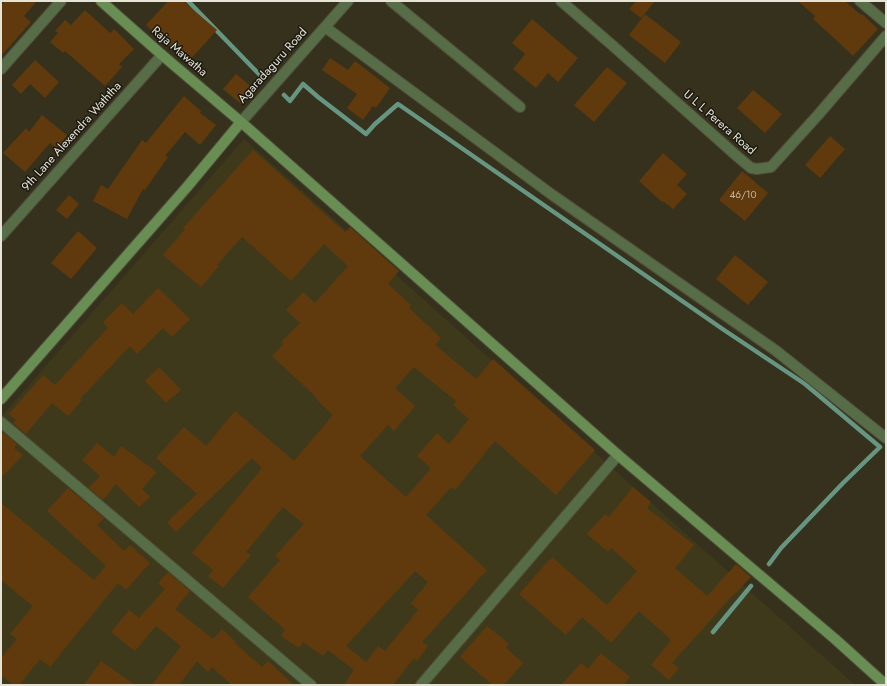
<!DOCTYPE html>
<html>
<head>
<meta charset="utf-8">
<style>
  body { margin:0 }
  #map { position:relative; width:887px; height:686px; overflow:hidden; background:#35311c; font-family:Jost,sans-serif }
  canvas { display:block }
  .frame { position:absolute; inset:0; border:2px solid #e6e4d7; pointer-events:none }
</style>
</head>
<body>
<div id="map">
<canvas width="887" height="686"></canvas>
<div class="frame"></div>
</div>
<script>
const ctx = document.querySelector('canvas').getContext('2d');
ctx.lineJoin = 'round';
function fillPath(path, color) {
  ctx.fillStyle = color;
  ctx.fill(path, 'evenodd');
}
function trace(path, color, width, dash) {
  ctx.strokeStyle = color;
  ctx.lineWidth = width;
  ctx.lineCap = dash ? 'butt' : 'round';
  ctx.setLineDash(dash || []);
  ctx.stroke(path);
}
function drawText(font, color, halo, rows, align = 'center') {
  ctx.font = font + ' Jost,sans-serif';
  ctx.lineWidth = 3;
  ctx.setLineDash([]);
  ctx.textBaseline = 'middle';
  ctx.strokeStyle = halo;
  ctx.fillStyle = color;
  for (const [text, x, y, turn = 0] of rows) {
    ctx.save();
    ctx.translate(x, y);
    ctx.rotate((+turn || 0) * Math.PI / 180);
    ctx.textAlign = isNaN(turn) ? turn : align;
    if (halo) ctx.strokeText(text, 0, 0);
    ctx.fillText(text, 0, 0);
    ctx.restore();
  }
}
fillPath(new Path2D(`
  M244,139L855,685H1V417Z`), '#3e391b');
trace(new Path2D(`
  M188,1L253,68L262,77
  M284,95L290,101L303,84L318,97L366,134L375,124L398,104L724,330L805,384L880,447L843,483L781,548L769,564
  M713,632L751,586`), '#669582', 4.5);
fillPath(new Path2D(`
  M5,1H37L24,16L31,22L1,56V6Z
  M168,1H183L217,30L188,62L146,25Z
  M636,1H655L641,18L629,9Z
  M798,1H845L861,15L862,14L878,29L853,56L834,38L813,19L815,16Z
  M85,10L110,33L114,29L134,49L119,64L122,67L105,86L65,51L63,53L50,42L58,33L55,31L65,20L71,25Z
  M645,14L681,42L665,63L629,35Z
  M532,19L578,58L558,82L548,73L536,88L513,69L525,54L512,43Z
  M330,58L348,70L355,61L390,88L376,108L373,106L363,120L347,108L357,94L322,70Z
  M35,60L59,82L45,98L30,84L21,94L12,85Z
  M607,67L627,83L594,122L574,105Z
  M236,74L254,89L241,104L223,89Z
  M753,90L782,114L765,133L737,108Z
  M184,96L201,111L200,113L216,125L200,145L185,132L165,156L168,157L145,190L143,189L127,219L93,201L101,185L108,189L142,140L146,143Z
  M42,115L68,136L57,149L50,143L25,172L3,153L26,128L29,132Z
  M830,136L845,149L820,178L805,165Z
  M253,150L345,232L350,227L399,271L388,284L411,305L409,308L441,338L435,345L476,379L493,359L595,450L556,495L495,441L455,490L451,487L426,515L487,570L422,642L428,646L417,661L414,658L393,685H344L354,670L328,650L323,656L303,642L299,648L281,636L285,630L248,597L280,560L275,556L304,524L283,507L246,552L251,555L223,588L208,576L213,570L192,553L262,468L252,458L176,532L167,522L197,494L156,458L184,427L206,446L235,411L294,461L333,415L316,399L317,398L272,356L283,344L281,342L300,323L286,310L303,292L315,303L348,266L324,244L291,281L242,237L217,265L219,266L201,287L163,255L185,229L183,228ZM414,367L456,401L453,405L469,419L449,444L437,433L417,456L430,467L429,469L430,470L406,497L360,456L388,425L394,431L415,406L395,388ZM415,571L428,582L411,603L418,610L385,651L378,646L366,662L346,646Z
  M663,153L687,174L677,185L687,194L673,209L663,201L662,202L639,181Z
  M742,171L768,193L745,221L719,200Z
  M69,195L79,204L67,219L56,210Z
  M78,231L97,248L71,279L51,263Z
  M735,255L768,282L748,305L716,279Z
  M158,288L190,319L172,337L163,328L137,354L130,346L80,399L82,400L68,416L52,403L26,434L13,423L16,420L9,414L43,375L55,385L108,328L103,322L122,303L133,314Z
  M159,367L181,390L166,403L145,381Z
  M4,433L17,444L14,448L23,455L1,478V435Z
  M97,443L114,457L121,446L157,472L142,489L150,497L139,507L116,484L103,500L89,488L100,476L82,460Z
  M633,487L651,502L647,508L694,545L675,568L707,596L736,564L751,577L734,595H733L672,663L679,668L669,680L651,665L671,640L639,611L611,643L582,617L566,635L519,594L552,557L607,605L637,571L611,548L608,552L587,534L605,514L609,517Z
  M68,488L104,518L97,525L124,551L130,545L150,563L126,590L118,583L50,667L40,659L19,685H13L1,675V658L17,639L10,634L33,606L1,580V503L94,580L106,566L47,511Z
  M168,572L190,591L175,609L213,639L222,629L236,642L235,643L262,667L268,661L294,685H232L212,667L208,672L197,661L179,685H152L181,646L156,626L135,651L111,632L129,610L139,618L165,589L158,583Z
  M487,626L509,644L506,648L523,663L504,685H492L460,657Z
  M601,653L630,677L624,685H561L581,663L588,669Z
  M101,661L135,685H84Z`), '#603a0d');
const street = new Path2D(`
  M391,1L520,107
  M561,1L612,45L738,157L751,168L757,169L771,167L818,115L886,36
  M860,1L886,23
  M325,27L551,194L775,350L886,438
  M1,69L61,1
  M241,122L348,1
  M1,236L162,55
  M1,422L311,685
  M421,685L618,455`);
const secondary = new Path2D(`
  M101,1L162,55L241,122L618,455L835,639L886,685
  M1,399L187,187L241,122`);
trace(street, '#514e3a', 12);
trace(secondary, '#514e3a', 12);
trace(street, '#566d48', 10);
trace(secondary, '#698e53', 10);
drawText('10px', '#c4baa4', null, [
  ["46/10",743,196]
]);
drawText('12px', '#e6e4d7', '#1b190f', [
  ["Raja Mawatha",179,52,41],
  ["Agaradaguru Road",273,66,-48],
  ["U L L Perera Road",719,123,41],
  ["9th Lane Alexendra Waththa",72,137,-48]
]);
</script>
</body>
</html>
